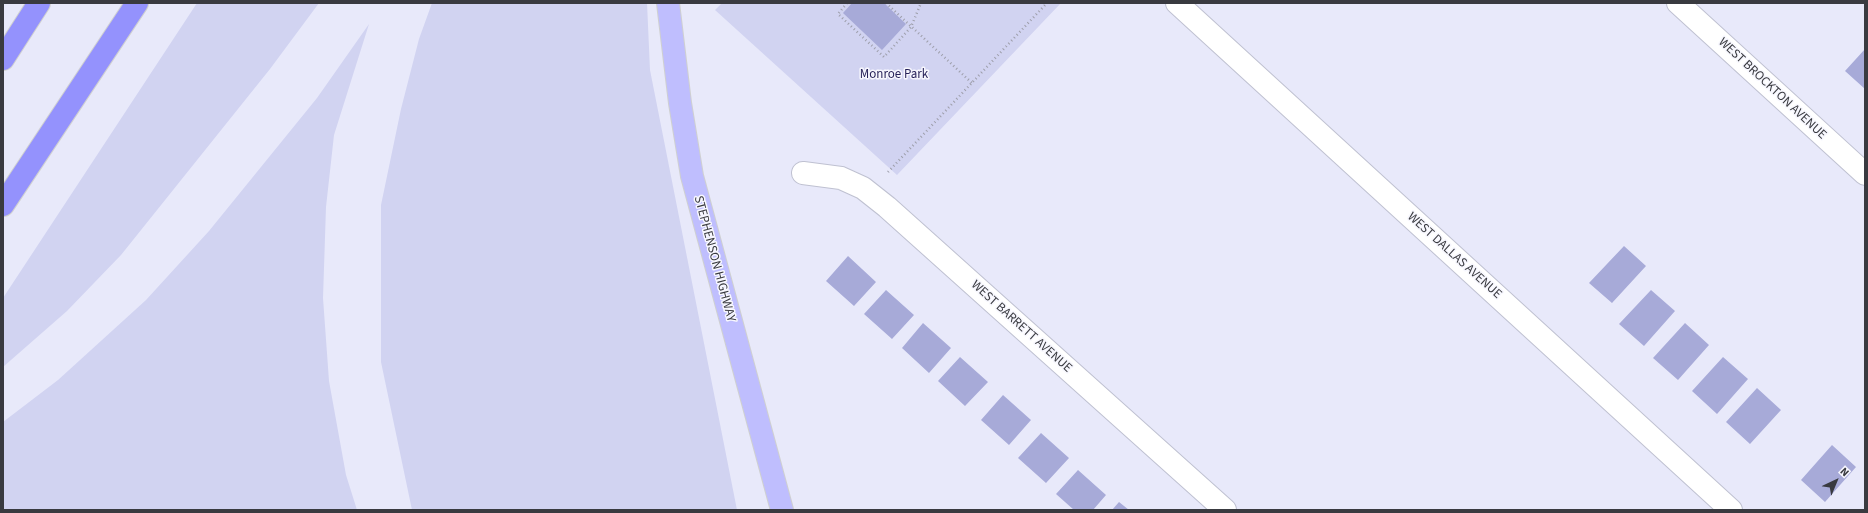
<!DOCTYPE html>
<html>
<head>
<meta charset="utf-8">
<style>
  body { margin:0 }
  #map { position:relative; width:1868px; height:513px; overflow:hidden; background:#e8e9fa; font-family:"Source Sans 3",sans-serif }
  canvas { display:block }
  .frame { position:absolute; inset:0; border:4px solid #393a40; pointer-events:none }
  .north { position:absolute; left:1816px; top:461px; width:40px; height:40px; -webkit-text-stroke:3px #f7f7fe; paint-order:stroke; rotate:44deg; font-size:11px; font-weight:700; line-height:16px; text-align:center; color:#393a40 }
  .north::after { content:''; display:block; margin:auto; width:14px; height:18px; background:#393a40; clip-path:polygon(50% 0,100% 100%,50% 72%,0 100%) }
</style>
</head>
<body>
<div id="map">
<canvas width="1868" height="513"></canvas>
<div class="frame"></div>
<div class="north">N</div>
</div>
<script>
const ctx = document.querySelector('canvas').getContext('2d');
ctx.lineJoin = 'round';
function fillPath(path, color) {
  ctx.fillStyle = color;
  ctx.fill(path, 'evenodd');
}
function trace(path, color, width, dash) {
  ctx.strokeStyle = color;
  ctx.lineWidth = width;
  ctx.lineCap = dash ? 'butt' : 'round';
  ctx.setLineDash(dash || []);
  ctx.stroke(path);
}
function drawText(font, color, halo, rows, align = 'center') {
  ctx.font = font + ' "Source Sans 3",sans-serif';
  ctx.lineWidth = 3;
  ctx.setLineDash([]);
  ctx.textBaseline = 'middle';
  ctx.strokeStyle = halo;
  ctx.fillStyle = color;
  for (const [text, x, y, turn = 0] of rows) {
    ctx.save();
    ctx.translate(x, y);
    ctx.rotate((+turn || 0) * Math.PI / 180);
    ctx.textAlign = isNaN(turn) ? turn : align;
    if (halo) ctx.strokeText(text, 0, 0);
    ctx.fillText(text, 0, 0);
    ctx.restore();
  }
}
fillPath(new Path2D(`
  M197,3H319L270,69L121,255L67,311L3,367V298Z
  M432,3H647L650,70L737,510H412L381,362V205L401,109L419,39Z
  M722,3H1061L897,175L715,10Z
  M369,24L334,135L326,207L323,298L329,381L346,475L357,510H3V422L58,380L146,300L209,231L317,98Z`), '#d1d3f1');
fillPath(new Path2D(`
  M852,3H884L906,24L882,50L843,13Z
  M1865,49V89L1845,71Z
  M1624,246L1646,266L1612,303L1589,283Z
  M848,256L876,282L854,306L826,281Z
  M886,290L914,315L892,339L864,314Z
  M1651,290L1675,311L1644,346L1619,324Z
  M923,323L951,348L929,373L902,348Z
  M1685,323L1709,345L1678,380L1653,358Z
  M960,357L988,382L965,406L938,381Z
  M1723,357L1748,379L1717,414L1692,391Z
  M1757,388L1781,410L1750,444L1726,422Z
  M1003,395L1031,420L1009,445L981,420Z
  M1041,433L1069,458L1046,483L1018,458Z
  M1832,445L1856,467L1825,502L1801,480Z
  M1078,470L1106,495L1093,510H1074L1056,494Z
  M1119,502L1129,510H1112Z`), '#a7aad8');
const minor = new Path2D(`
  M1177,3L1731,510
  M1678,3L1865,174
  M803,173L841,178L863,188L887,207L1225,510`);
const major = new Path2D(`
  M668,3L680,103L692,176L782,510`);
const highway = new Path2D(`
  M3,59L39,3
  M3,205L137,3`);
trace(minor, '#bfc1d1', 24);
trace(major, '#cfd0d1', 24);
trace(highway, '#cfd0d1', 24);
trace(new Path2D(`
  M847,3L838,14L884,57L911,27L921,3
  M886,3L972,83
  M888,172L1047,3`), '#9d9eaa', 2.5, [1, 3]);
trace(minor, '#fff', 22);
trace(major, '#bfbefe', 22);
trace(highway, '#9492fd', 22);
drawText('13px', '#241f57', '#f7f7fe', [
  ["Monroe Park",894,75]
]);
drawText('13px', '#393a40', '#f7f7fe', [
  ["WEST BROCKTON AVENUE",1772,89,43],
  ["WEST DALLAS AVENUE",1454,256,42],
  ["STEPHENSON HIGHWAY",714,259,75],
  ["WEST BARRETT AVENUE",1021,327,42]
]);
</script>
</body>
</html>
